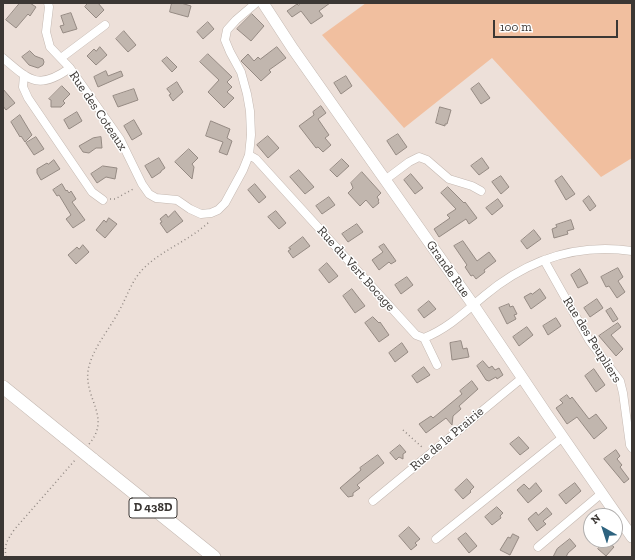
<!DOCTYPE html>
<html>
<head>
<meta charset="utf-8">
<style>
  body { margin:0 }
  #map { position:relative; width:635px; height:560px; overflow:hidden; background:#ede0d9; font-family:"Zilla Slab",serif }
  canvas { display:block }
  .frame { position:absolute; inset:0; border:4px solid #3b3734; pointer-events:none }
  .north { position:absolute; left:583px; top:508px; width:40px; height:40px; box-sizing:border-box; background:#fff; border:1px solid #b1afae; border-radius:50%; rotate:321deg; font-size:11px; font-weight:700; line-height:16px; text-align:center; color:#3b3734 }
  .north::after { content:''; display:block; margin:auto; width:14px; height:18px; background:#2e637f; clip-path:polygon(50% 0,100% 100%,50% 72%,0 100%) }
  .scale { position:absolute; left:493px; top:20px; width:125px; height:18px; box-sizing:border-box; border:2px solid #3b3734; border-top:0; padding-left:5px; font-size:12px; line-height:14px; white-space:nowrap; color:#3b3734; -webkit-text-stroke:3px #fff; paint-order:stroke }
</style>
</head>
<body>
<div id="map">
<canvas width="635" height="560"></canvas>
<div class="frame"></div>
<div class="north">N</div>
<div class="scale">100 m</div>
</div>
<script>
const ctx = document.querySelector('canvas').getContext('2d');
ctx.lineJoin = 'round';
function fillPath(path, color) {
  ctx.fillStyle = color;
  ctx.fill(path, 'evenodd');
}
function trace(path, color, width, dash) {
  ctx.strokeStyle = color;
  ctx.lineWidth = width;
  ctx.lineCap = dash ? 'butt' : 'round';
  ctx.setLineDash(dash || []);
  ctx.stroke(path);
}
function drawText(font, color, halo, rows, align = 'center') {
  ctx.font = font + ' "Zilla Slab",serif';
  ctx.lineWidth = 3;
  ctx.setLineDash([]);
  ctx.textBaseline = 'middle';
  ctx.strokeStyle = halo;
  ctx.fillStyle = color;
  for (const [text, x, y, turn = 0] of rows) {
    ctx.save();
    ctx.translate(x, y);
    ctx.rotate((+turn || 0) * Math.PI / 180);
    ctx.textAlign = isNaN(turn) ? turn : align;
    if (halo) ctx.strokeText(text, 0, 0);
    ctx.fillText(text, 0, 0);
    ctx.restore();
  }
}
fillPath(new Path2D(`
  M366,3H632V158L601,177L492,58L404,128L322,35Z`), '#f1bf9f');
const building = new Path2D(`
  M20,3H30L36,7L30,16L28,14L16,28L6,20Z
  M88,3H98L104,10L96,18L85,7Z
  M172,3H181L191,6L188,17L170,12Z
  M301,3H330L319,11L323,16L311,24L301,11L292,17L287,11L297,4L298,5Z
  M71,13L77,29L63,33L60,26L64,25L61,16Z
  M252,14L264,26L251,41L237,29Z
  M208,22L214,29L203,39L197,32Z
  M124,31L136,45L128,52L116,39Z
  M100,47L107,55L96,65L87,56L94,49L96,51Z
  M277,47L286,58L269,70L271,72L261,81L241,61L248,54L254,61L258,57L260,59Z
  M30,51L35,56L43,59L44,62L43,65L38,68L29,65L22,57Z
  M208,54L232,77L227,82L232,87L227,92L234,98L224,108L208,92L219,80L200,62Z
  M167,57L177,67L172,72L162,61Z
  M106,71L108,76L121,71L123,76L98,87L94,77Z
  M346,76L352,86L341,94L334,83Z
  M177,82L183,92L173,101L169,95L171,94L167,89Z
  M479,83L490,98L481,104L471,89Z
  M62,86L70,94L63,101L65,103L61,107H51V100L49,99Z
  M3,89L15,103L6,110L3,106Z
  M134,89L138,100L118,107L113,96Z
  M321,106L326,113L318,119L329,135L325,138L331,145L323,152L318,147L316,148L299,126L314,115L313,112Z
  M440,107L451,110L447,124H445V126L436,123Z
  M77,112L82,121L69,129L64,120Z
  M20,115L32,135L25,142L21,136L20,137L11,122Z
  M134,120L142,134L132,140L124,126Z
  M211,121L230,129L227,138L232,141L227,155L219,152L223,142L206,136Z
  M398,134L407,147L396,155L387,141Z
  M268,136L279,148L268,158L257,145Z
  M36,137L44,149L34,155L26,143Z
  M101,137L102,148H96L89,153L83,152L79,146L93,138Z
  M189,149L198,158L192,164L194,167L192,179L175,162Z
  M159,158L165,168L161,171V172L152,178L145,166Z
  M482,158L489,168L479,175L471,166Z
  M342,159L349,166L337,177L330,170Z
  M54,160L60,169L41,180L37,173V169L47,163L48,164Z
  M103,166L117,168L115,179L106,177L97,183L91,174Z
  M299,170L314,187L305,194L290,177Z
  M362,172L381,193L377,197L379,200L378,201L379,203L373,208L366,200L360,206L348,193L353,188L351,183Z
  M411,174L423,188L415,194L404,180Z
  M501,176L509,187L501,194L492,182Z
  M562,176L575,194L566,200L555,181Z
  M62,184L66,191L67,190L69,193L71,191L76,199L72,202L85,220L73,228L66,219L71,215L59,195L57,196L53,190Z
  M255,184L266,197L259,203L248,190Z
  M448,187L464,203L465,202L477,218L469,224L466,219L439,237L434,229L450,218L447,215L456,209L441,193Z
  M589,196L596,206L590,211L583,201Z
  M329,197L335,205L322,214L316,206Z
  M498,199L503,206L492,215L486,208Z
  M175,211L183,221L167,233L160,223L162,222L160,219L166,214L168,217Z
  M276,211L286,223L279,229L268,217Z
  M109,218L117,224L105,238L96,230L104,220L106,222Z
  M571,220L574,229L567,231L568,234L554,238L552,229L557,227L556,225Z
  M357,224L363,232L348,242L342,234Z
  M534,230L541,239L527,249L521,241Z
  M303,237L310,246L293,258L288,251L291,249L289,248Z
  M463,241L477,261L489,252L496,261L484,270L485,272L476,279L473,275L471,276L465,267L467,265L454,246Z
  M384,244L396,261L391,264L389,262L379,270L372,260L383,252L379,247Z
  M83,245L89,252L76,264L68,255L77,247L79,249Z
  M327,263L338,276L329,283L319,270Z
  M618,268L623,277L618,281L625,292L617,298L609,286L606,287L601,277Z
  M580,269L588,283L578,288L571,275Z
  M407,277L413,285L401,294L395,285Z
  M352,289L365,306L355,313L343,296Z
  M540,289L546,298L531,309L524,297L531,293L532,294Z
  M597,299L603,308L590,317L584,308Z
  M429,301L436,309L424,318L418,310Z
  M509,304L510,307L513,306L517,314L514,315L516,319L507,324L499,308Z
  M611,308L618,319L613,322L606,311Z
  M373,317L379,323L380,322L389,335L379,342L365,323Z
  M556,318L561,326L548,335L543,326Z
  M618,323L621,327L611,335L623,349L616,356L599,336Z
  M527,327L533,335L519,346L513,337Z
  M461,341L463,349L467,348L469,357L452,360L450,343Z
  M402,343L408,352L395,362L389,353Z
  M483,361L489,368L492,366L495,370L499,368L503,375L497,379L496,377L489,381L486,380L477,366Z
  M424,367L430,375L417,383L412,376Z
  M594,369L605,385L596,392L585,376Z
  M472,381L478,389L459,406L461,409L453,416L452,425L446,418L426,433L419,424L431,416L433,418L462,394L460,391Z
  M567,395L570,399L572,397L589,419L596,414L607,428L594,439L577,417L567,424L556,408L563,403L560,400Z
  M519,437L529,448L520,455L510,444Z
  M400,445L406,452L403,454V459L399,457L396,460L390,453Z
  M616,450L620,456L617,459L622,465L620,467L629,479L624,483L604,459Z
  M378,455L384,463L357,485L360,488L353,493V496L348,497L340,488L361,470L360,468Z
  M467,479L474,487L470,491L471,492L463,499L455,490Z
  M536,483L542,491L528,503L517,490L524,484L529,489Z
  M575,483L581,491L566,504L559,495Z
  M497,507L503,513L500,516L501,518L492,525L485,517Z
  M547,508L552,514L543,521L546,524L537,531L528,519L536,512L538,515Z
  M409,527L420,539L415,543L417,545L411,550L399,536Z
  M466,533L477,546L469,553L458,539Z
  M513,534L519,537L510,555L500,550L508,537L510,538Z
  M570,539L576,546L568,553L566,557H553L557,549Z
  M606,540L614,547L606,556L598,549Z`);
fillPath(building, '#c1b6ae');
trace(building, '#958a83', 1);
const street = new Path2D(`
  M48,3L49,7L46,32L50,47L70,68L120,139L142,184L149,194L156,198L177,200L190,209L201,214L211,213L218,210L225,203L243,170L249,155L251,135L250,111L247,94L241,72L230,52L225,40L227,30L236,20L256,3
  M3,58C29,80 38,91 70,68
  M61,58L105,25
  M24,75L23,87L28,98L92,192L103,200
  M249,155L256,159L416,335L424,338C447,329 465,312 484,296C527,260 576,243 632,251
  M385,180L409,162L419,157L427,160L449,179L472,186L481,191
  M544,260L589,340L620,381L623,393L630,445L632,448
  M424,338L437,365
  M373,501L522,378
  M436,539L563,437
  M538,547L602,493`);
const secondary = new Path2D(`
  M263,3L293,49L474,306L546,413L632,537`);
const primary = new Path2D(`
  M3,387L66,438
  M92,459L214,557`);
trace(street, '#c4b8b1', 9);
trace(secondary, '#c4b8b1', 12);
trace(primary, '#c4b8b1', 14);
trace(new Path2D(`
  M110,199H115L135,188
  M403,430L423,448
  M89,444C113,416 81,397 89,366C95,345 109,330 119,311C128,295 132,279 145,267C164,249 190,240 209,222
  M6,557C4,544 7,541 14,530L76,459`), '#938a85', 1.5, [1, 3]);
trace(street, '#fff', 8);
trace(secondary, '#fff', 11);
trace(primary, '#fff', 13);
const primaryBridge = new Path2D(`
  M66,438L92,459`);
trace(primaryBridge, '#c4b8b1', 14, []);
trace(primaryBridge, '#fff', 13);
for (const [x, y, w] of [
  [153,508,48]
]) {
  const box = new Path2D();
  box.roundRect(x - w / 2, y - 10, w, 20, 3);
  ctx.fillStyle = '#fff';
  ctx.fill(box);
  trace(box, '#3b3734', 1);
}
drawText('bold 12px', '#3b3734', null, [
  ["D 438D",153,508]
]);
drawText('13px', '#3b3734', '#fff', [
  ["Rue des Coteaux",98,111,56],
  ["Rue du Vert Bocage",356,269,48],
  ["Grande Rue",448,269,55],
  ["Rue des Peupliers",592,340,58],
  ["Rue de la Prairie",447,439,-40]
]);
</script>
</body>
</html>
